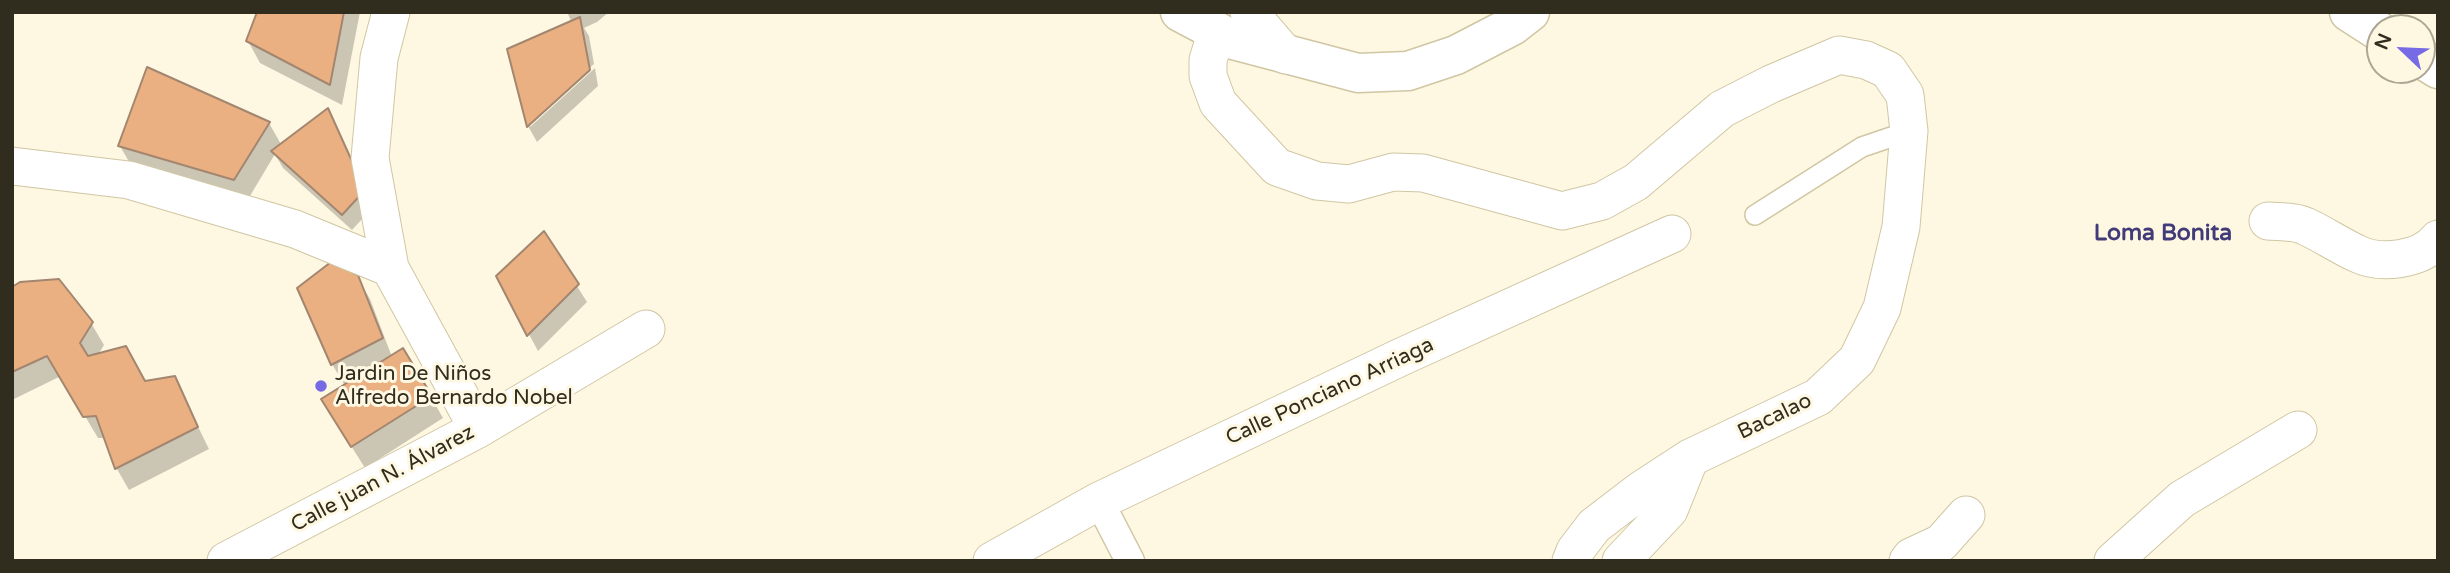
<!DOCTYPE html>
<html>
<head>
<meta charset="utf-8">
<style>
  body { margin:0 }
  #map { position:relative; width:2450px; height:573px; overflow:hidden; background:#fef8e2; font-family:"Varela Round",sans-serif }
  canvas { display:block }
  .frame { position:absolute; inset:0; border:14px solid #302c1e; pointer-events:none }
  .north { position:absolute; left:2366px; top:14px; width:70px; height:70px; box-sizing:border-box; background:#fef8e2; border:2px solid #aca694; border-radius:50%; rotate:293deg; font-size:19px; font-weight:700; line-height:28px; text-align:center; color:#302c1e }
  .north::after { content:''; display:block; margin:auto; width:24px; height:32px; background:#766ae5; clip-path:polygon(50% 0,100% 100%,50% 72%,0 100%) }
</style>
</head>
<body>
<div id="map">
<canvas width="2450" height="573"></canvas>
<div class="frame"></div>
<div class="north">N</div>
</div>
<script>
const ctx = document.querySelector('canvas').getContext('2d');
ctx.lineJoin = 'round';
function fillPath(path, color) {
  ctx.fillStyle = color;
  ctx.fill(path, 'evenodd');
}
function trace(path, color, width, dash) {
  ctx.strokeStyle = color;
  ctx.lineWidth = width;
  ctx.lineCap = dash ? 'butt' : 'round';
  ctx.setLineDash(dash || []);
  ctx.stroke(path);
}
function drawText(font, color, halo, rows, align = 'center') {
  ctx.font = font + ' "Varela Round",sans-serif';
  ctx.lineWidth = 6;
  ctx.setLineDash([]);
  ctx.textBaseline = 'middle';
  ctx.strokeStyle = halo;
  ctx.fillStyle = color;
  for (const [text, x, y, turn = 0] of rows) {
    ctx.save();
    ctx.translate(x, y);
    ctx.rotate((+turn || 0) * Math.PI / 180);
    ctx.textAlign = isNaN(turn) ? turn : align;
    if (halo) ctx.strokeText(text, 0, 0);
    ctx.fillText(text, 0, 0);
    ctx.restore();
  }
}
fillPath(new Path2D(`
  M259,12H360L342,105L260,63L248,41Z
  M567,12H609L597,22L584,28L589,36L594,64L530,122V127L595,68L598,86L537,142L528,126L509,50L572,23Z
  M328,110L373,207L352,230L283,168L275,154L247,201L132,167L120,146L269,123L282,146Z
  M544,234L587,302L538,351L498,277Z
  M357,277L370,299L392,357L431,397L443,418L365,468L336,422L345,386L332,364L299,288Z
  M12,289L91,323L104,345L98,355L145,382L174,378L209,449L129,490L117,469L106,438H98L61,376L12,400Z`), '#0003');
const building = new Path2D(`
  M257,12H344L330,85L246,41Z
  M580,17L590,70L527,127L507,49Z
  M147,67L270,122L234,180L118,146Z
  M328,108L365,190L342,215L271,151Z
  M544,231L579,284L527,336L496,276Z
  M331,262L358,275L383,338L331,365L297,288Z
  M59,279L93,322L80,343L88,356L126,346L145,381L175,376L198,427L115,469L96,416L83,417L47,356L12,372V287L20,282Z
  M403,348L432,396L351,447L321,399Z`);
fillPath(building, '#ebb081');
trace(building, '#a38670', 2);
const service = new Path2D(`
  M1755,215L1862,147L1909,131`);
const pedestrian = new Path2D(`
  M1099,501L1130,561`);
const minor = new Path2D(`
  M1249,12L1286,55
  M1217,31L1208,60V76L1218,103L1277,167L1317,181L1349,184L1393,172L1423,173L1562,211L1602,201L1636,182L1722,109L1771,84L1839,55L1866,60L1888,70L1905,95L1909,131L1901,227L1882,308L1857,360L1818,397L1690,458L1641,490L1594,526L1575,551L1571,561
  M12,166L129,180L295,229L390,268L478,429
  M2268,221C2279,222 2295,221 2305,226C2323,234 2340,246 2358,254C2381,265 2422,260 2438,239
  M390,268L370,158L379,58L391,12
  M226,561L478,429L646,329
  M992,561L1099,501L1401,357L1672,234
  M1621,561L1669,510L1690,458
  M1908,561L1911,557L1941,543L1966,515
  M2113,561L2182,499L2298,430`);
const tertiary = new Path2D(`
  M1180,12L1233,40L1358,73L1408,71L1456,55L1512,26L1530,12
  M2349,12L2380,32
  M2422,59L2438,69`);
trace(service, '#d0c6a3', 22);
trace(pedestrian, '#d0c6a3', 31);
trace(minor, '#d0c6a3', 39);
trace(tertiary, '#d0c6a3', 41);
trace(service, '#fff', 19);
trace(pedestrian, '#fff', 28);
trace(minor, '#fff', 37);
trace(tertiary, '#fff', 38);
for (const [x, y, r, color] of [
  [321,386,7,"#766ae5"]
]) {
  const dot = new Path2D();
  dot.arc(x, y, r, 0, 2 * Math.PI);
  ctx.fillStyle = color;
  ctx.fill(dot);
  trace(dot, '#fef8e2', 2.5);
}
drawText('21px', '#302c1e', '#fef8e2', [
  ["Jardin De Niños",335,374],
  ["Alfredo Bernardo Nobel",335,398]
], 'left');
drawText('21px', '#302c1e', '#fef8e2', [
  ["Calle Ponciano Arriaga",1330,392,-25],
  ["Bacalao",1775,417,-26],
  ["Calle juan N. Álvarez",383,479,-28]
]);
drawText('bold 23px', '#413c79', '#fef8e2', [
  ["Loma Bonita",2163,234]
]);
</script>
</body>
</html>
